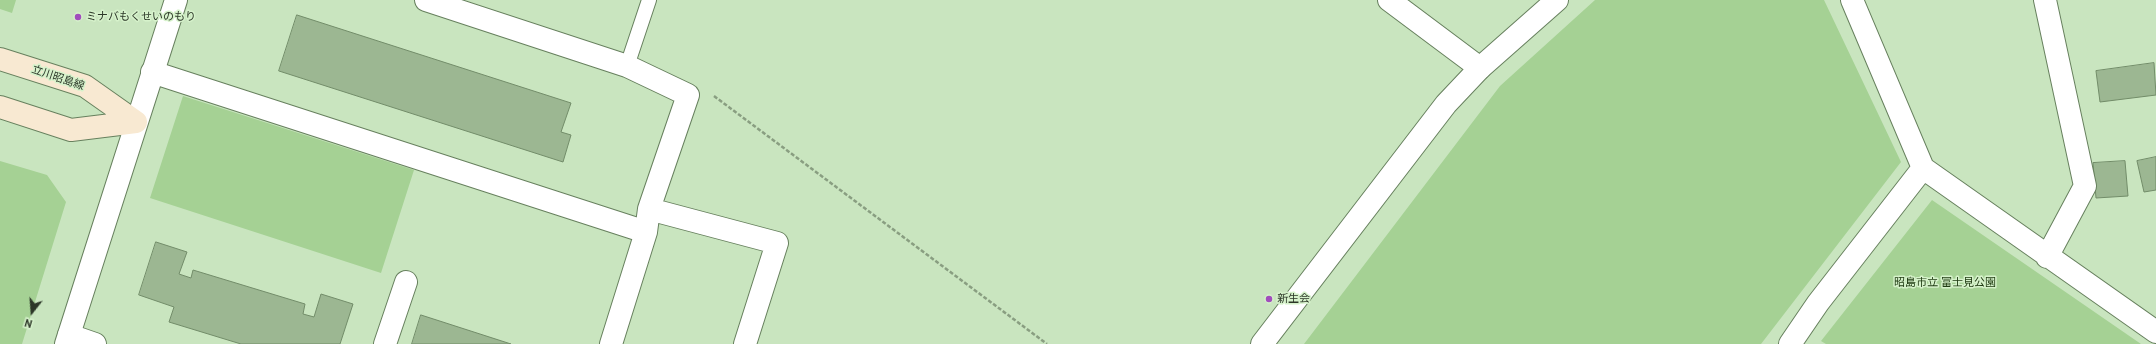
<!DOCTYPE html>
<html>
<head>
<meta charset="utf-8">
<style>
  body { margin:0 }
  #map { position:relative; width:2156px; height:344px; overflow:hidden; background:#c9e5bf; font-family:"PT Sans",sans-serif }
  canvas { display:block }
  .north { position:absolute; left:12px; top:292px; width:40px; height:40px; -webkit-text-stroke:3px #d6f2cb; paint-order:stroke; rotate:197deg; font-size:11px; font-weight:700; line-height:16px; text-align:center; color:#2c3728 }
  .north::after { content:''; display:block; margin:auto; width:14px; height:18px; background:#2c3728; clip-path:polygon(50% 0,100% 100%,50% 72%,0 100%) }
</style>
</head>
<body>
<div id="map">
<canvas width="2156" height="344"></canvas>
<div class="north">N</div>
</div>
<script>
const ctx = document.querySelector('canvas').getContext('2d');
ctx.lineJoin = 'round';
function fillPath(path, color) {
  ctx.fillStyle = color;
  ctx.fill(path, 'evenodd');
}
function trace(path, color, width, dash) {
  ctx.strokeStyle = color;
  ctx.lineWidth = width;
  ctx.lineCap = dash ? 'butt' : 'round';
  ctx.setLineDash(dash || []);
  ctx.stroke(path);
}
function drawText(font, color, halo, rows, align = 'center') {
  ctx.font = font + ' "PT Sans","Noto Sans JP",sans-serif';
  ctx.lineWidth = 3;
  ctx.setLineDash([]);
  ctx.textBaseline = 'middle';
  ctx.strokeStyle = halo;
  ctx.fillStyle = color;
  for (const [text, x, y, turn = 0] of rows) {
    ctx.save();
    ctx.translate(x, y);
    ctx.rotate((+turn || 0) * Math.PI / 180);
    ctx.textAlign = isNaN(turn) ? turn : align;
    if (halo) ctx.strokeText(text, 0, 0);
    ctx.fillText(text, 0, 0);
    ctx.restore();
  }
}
fillPath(new Path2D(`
  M0,0H16L12,13L0,9Z
  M1595,0H1824L1901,162L1761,344H1304L1500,86Z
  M183,96L414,170L381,273L150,198Z
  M0,161L47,175L66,202L22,344H0Z
  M1932,200L2141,344H1826L1821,341Z`), '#a5d194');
const building = new Path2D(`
  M297,15L571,103L561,132L571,135L563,162L279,71Z
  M2154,63L2156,95L2100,102L2096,71Z
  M2156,157V190L2144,192L2137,161Z
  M2125,161L2128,196L2096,198L2093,163Z
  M156,242L187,252L179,274L191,278L193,270L305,304L303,314L314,317L321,294L353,304L340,344H241L169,322L174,307L139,295Z
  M421,315L511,344H412Z`);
fillPath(building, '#9cb792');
trace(building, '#728c69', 1);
const service = new Path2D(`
  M627,66L649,0`);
const minor = new Path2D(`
  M426,0L627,66L688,95L649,209L646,232L611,344
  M1389,0L1480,68
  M1852,0L1923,168L2156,332
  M2045,0L2085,186L2047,257
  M152,72L646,232
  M649,209L777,243L745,344
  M69,335L95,344
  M385,344L406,282
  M1790,344L1818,303L1923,168`);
const tertiary = new Path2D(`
  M66,344L176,0
  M1262,344L1446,104L1480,68L1557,0`);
const secondary = new Path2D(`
  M0,59L85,86L136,122
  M0,107L71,130L136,122`);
trace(service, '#67805e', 16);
trace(minor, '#67805e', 24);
trace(tertiary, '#67805e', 24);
trace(secondary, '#67805e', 24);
trace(new Path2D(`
  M714,96L1047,344`), '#899e81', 2.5, [4, 2]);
trace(service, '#fff', 14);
trace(minor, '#fff', 22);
trace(tertiary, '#fff', 22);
trace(secondary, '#f8e9d2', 22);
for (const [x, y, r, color] of [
  [78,17,4,"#a14dbc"],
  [1269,299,4,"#a14dbc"]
]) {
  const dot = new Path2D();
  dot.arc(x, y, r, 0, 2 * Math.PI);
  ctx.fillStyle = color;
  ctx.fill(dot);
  trace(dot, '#d6f2cb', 1.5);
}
drawText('11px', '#2c3728', '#d6f2cb', [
  ["ミナバもくせいのもり",86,17],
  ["新生会",1277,299]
], 'left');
drawText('11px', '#2c3728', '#d6f2cb', [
  ["立川昭島線",58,78,19]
]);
drawText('11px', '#203c13', '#d6f2cb', [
  ["昭島市立 富士見公園",1945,283]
]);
</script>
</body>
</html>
